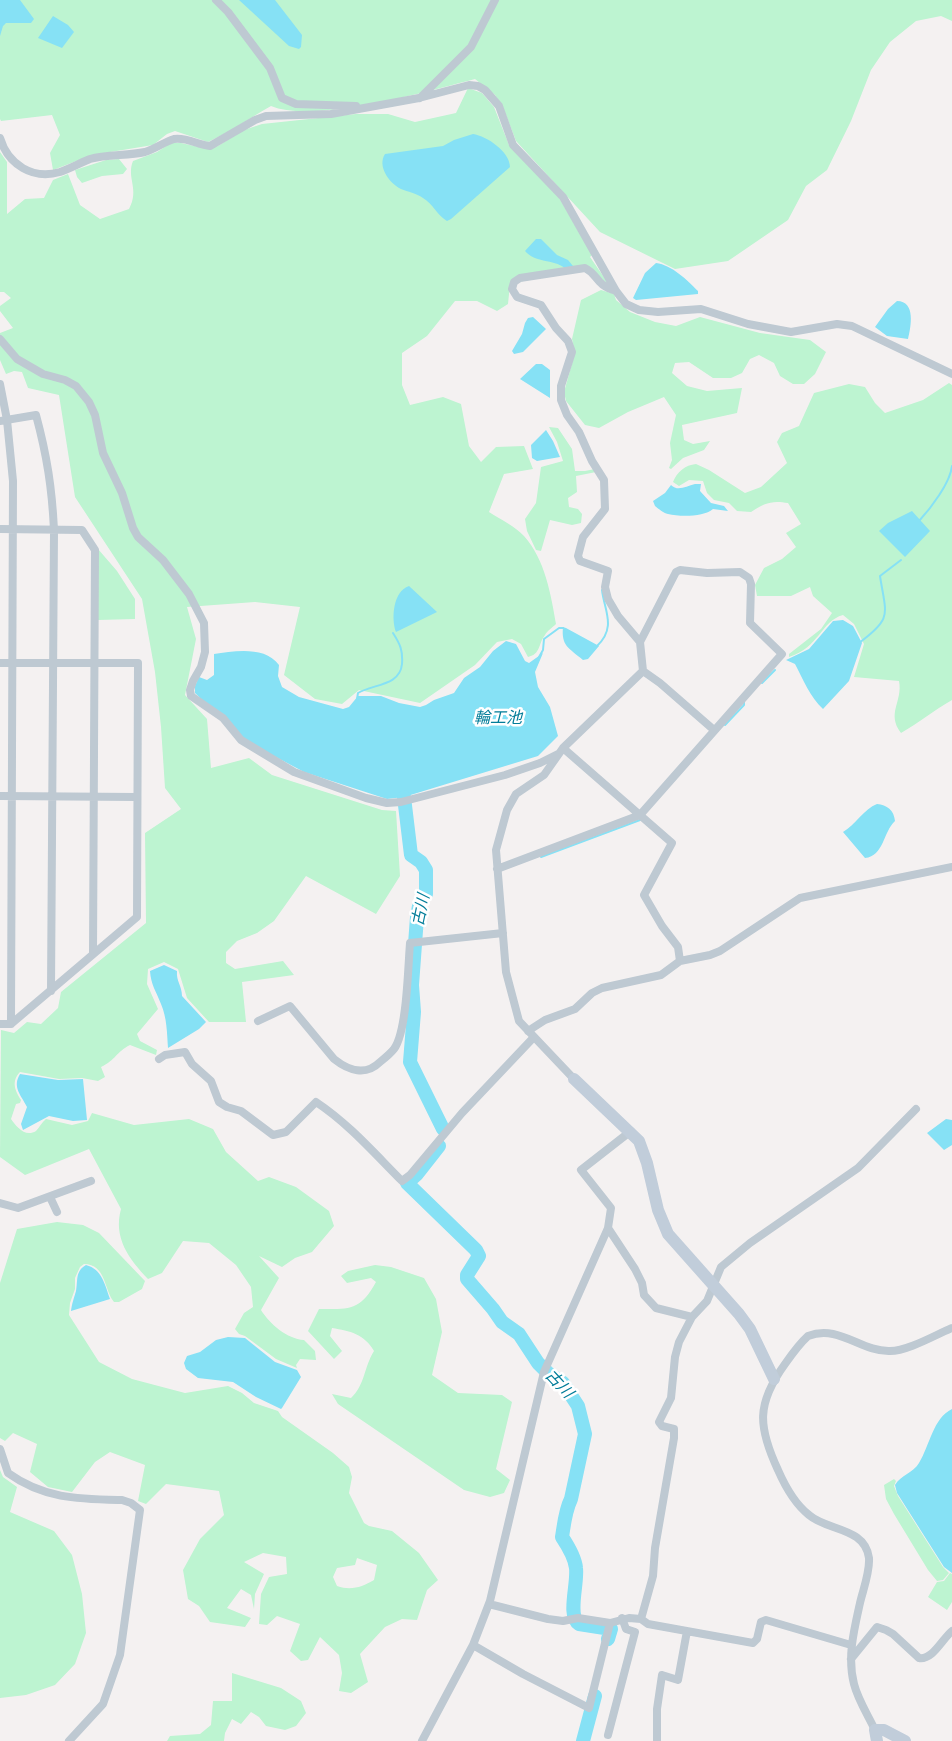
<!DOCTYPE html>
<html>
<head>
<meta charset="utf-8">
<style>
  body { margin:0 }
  canvas { display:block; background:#f4f1f1 }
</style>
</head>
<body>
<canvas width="952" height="1741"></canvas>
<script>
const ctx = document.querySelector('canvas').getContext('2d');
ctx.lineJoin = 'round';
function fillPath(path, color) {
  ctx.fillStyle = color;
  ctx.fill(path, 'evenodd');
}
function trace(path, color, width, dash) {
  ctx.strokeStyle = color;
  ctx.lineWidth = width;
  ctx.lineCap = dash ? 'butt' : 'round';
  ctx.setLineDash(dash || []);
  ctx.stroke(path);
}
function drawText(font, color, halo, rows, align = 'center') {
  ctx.font = font + ' "Public Sans","Noto Sans JP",sans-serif';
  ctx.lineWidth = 5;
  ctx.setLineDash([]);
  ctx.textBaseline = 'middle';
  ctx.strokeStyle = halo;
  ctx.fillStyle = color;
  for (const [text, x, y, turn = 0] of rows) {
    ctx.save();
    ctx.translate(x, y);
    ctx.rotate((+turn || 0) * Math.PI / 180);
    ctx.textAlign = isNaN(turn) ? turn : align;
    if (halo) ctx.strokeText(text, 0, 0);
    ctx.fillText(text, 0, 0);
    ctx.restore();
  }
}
fillPath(new Path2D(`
  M0,0H952V21L941,16L916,21L890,42L871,70L851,121L827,170L806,186L788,220L728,261L675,269L600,232L516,141L503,107L495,95L475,79C429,91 314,124 271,106C250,118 230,132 208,142L175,131L167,134L153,145L92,155L53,170L50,153L60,135L52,115L1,121L0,119Z
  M468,88L482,93L494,107L509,145L557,194L592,255L590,257L610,286L587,266L510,284L508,304L497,311L477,301H455L427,336L402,353V385L410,405L443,397L461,404L469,446L481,462L496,447L524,446L533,469L504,474L489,512C500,519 516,527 524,536C545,559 551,595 556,624C552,628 547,631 545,635C538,644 541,654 528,657L521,644L512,639L497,642L475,665L420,703L359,690L342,704L315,699L284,675L300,607L255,602L187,607L196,639L185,695L207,719L211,768L249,758L272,775L382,810L396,811L400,876L376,914L306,876L274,921L257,933L237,941L226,952V963L235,969L283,961L294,975L242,982L246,1022H209L187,998L178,969L164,962L148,969L147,984L158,1009L137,1034L140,1041L157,1050L156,1055L130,1045C116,1052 116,1060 101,1067L105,1077L98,1081L82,1078L59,1079L20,1072C11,1081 15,1091 21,1100L20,1103L16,1104L11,1119C16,1126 25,1138 36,1131C39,1128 42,1122 46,1119L72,1125L88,1121L92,1113L134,1125L189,1119L213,1129L226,1152L258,1181L269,1177L296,1187L329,1211L334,1226L312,1252L295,1258L282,1267L259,1256L279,1278L261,1310C270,1324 287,1339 304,1340L315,1351L316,1360L300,1359L296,1365L297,1368L276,1359L245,1336L239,1334L235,1329L244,1313L253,1307L251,1287L236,1265L209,1243L183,1241L162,1273L148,1279C129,1259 113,1238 121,1209L89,1149L25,1175L0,1157L1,1030L14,1033L27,1022L41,1024L58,1008L61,992L146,923L145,833L181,809L165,788L161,727L155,672L142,599L75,497L59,395L28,388L22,372L14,371L6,374L0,360V333L13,328L0,311V306L11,298L4,292H0V152L7,162V214L25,199L44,198L53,180L68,174L80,205L100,219L129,209C140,189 126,178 133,161L157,152L171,143H181L208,149L218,146L244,130L262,124L356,114H388L415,122L456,113Z
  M119,159L127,169L123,174L102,176L82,183L77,177L75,170L106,160Z
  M601,290L614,294L616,300L630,312L655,322L676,326L700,317L760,333L810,340L826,352L815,374L804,384H793L780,376L774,363L759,355L750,359L742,373L731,378H713L689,362L675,363L672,373L687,386L707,391L742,388L737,413L682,425L684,440L693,444L710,441L704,450L683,458L671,469L669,468L672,460L670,443L676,415L664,397L628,412L599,428L585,425L566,401L564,392L575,353L572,339L581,300Z
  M949,383L952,385V700C934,710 919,723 901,733C886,713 903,702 899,681L854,677L864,644L854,624L843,615C821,621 819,648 789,657V654L821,629L832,613L813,596L810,587L791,596H757L755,585L764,568L782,559L796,547L786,533L801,524L788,503C772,500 764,503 751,512L737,511L729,503L714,500L707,493L703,481L689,480L679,486L673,482C677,472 685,465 696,464L709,470L745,493L761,487L787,463L777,442L782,433L799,426L814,393L849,384L865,387L875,403L885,413L923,400Z
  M549,427L558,428L572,449L575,471H585L595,469L596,472L576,476L577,492L568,498L569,507L578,509L582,514L581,523L572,525L550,520L541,551L536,550L527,531L525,519L536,503L541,467L563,461L557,442Z
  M98,549L117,571L135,599V619L98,620Z
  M57,1222L83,1225L99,1233L145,1281L142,1289L119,1302H114C104,1290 106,1264 84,1264L80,1267L75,1278V1289L70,1303L69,1315L99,1362L132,1379L185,1393L228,1386L242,1393L254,1403L278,1411L282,1417L333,1453L349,1467L352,1477L349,1493L364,1523L369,1526L392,1531L419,1553L438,1580L427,1590L417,1620L402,1619L385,1627L360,1654L368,1682L351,1693L339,1691L342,1673L339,1655L320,1637L308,1660L301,1661L290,1651L300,1624L277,1616L267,1625L259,1624L261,1594L269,1577L287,1574L286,1557L263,1553L244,1562L264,1574L255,1594L254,1609L251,1595L241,1589L227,1608L251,1618L245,1627L210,1622L199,1606L188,1599L183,1570L200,1539L224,1515L219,1491L166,1484L146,1504L138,1501L145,1465L110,1452L95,1462L72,1492L48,1487L30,1472L37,1444L13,1433L5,1441L0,1438V1283L17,1229ZM357,1558L377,1565L374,1580C362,1587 351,1591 337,1586L333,1577L337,1568L355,1565Z
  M375,1265L391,1267L424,1278L436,1299L442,1332L432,1375L458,1393L502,1395L512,1402L496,1469L510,1480L504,1493L490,1497L464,1490L338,1404L332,1394L351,1398C365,1385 364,1367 374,1351C364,1334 350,1331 332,1328L330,1336L342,1351L334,1359L308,1331L319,1309C350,1309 360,1311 376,1282L371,1278L347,1283L341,1276L348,1271Z
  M0,1470L3,1477L17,1487L10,1512L54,1531L72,1555L82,1594L86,1633L75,1664L55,1685L26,1695L0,1698Z
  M894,1479L896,1481L894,1486L898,1496L943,1567L949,1573L943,1580L937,1581L928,1570L894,1514L886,1499L884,1485Z
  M950,1573L952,1574V1602L947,1610L928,1597L937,1582L944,1581Z
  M232,1673L281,1688L301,1701L306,1713L296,1726L285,1730L266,1726L259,1717L251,1712L241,1724L232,1719L225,1733L224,1741H167L170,1736L200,1734L211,1725L213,1701H232Z`), '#bdf4d1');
fillPath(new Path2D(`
  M0,0H20L34,19L31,23H6L3,26L0,36Z
  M239,0H275L302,35L301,47L299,49L289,46Z
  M53,16L68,25L74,32L62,48L38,38Z
  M473,134C487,136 510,152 510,167L451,219L447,221C437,215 433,204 423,198C416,193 408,192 401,189C389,183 377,166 385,154L443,146L454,140Z
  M536,239H541L557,255L568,260L573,266L565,268C553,259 535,263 525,251Z
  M656,263C672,265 687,280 698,291V294L636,300L633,298L645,273Z
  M897,301C916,301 911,327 908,339L887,336L875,327L888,309Z
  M533,317L546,329L523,352L514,354L512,351L522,334L525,323L528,318Z
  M536,364H542L550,370V398L520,379Z
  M546,430L553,441L560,457L537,461L532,458L531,445Z
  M695,484H701L700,491L711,503L724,506L728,511L713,509C704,517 680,517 668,514C663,513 659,509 655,506L653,501L665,493L671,485C678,492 686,486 695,484Z
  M912,511L930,531L905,557L879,531L888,523Z
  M409,586L437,612L396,632C391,619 393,591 409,586Z
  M843,620L853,626L862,643L849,681L823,709C810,697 803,679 795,664L786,660L809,649L833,621Z
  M563,627L566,628L599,646L588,659L583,660C569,648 561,646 563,627Z
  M506,641L516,644L525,661L529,663L543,653L535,672L538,687L550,707L558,736L538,756L404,797L387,799L304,772L244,740L195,693V686L199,677L207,680L214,675V654C235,651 265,646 279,665L278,676L282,687L299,697L343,709L349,707L358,696H381L399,703L420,707L426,705L434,700L454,693L464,678L480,667L493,651Z
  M877,804C887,805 894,810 895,821C883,832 884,856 865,858L843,832C855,825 864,809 877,804Z
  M164,965L177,971C176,981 182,986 182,996L206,1022L199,1029L168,1048C167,1033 167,1018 161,1004C156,991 151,985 150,971Z
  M20,1074L58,1080L83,1079L87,1120L73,1121L49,1116L23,1130L21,1124L27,1107C21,1095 12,1087 20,1074Z
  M946,1119L952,1120V1145L944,1150L927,1133Z
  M86,1265C102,1269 105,1285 110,1299L71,1311C72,1303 74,1298 76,1291C78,1281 75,1271 86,1265Z
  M228,1337L245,1338L275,1362L297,1370L301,1377L282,1408L281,1409L256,1397L233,1382L198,1378L186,1369L184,1363L187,1356L200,1352L216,1340Z
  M952,1409V1573L944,1567L897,1493L895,1485C901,1475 913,1473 919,1463C930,1445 933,1418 952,1409Z`), '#86e1f5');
trace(new Path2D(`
  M919,521C931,508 950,483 952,466
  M859,643C893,618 886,615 880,576L901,560
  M597,646C617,627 604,610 602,590
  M539,657L543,650L544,639L559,628H563
  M762,683L775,670
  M357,699L358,693C373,684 400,686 402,664C403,650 400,644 393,633
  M725,725L744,705V702
  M541,857L640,820`), '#86e1f5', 2);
trace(new Path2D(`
  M404,797L411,855L421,862L426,870V894L419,906L417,917L412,985L414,1012L410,1062L443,1129
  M439,1146L417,1174L407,1183L476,1250L479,1256L467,1275V1279L493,1309L502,1322L519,1334L538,1363L549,1374L563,1383L578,1406L585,1434L571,1499C565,1511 564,1525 562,1537C568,1546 575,1558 576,1568C578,1584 567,1616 579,1624L611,1629L608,1639
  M583,1741L595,1696`), '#86e1f5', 14);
trace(new Path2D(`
  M216,0L228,12L270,68L282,98L296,104L356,106
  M420,98L471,47L495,0
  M0,138C8,165 33,180 60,172C71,168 80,163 90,159C107,154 127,156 145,152C155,149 164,142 174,139C187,137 198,145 210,146L255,120L266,116L331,114L419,98L469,85L478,86L485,90L499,106L513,145L563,197L616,291L626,304L639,310L658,312L701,309L748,324L791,332L837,324L852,326L952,374
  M0,339L17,359L43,374L65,380L76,386L89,402L95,415L103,453L122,493L133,528L138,537L163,560L189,594L204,623L205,652L201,667L193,681L190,690L191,696L223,718L241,740L294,772L366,798L387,803L401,802L505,775L540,763L558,754
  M0,384L7,420L13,481L11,1024
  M0,421L36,415C47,456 52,488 54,530L51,991
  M0,529L82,530L95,550L93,954
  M0,663H138L137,917L11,1024H0
  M643,671L660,683L714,730
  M563,748L672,843L644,895L662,926L678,947L680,961
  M0,796L137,797
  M497,869L640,815L782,654L750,623L751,584L749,578L740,572L707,573L680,570L676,572L640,642
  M258,1021L290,1006L334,1059C349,1071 366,1076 380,1062C385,1058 390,1054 394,1049C407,1032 408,966 410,943L503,933
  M528,1031L545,1020L575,1009L592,993L602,988L661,975L680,961L710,955L720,951L800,898L952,867
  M159,1059L165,1055L185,1052L192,1064L211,1081L219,1102L227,1107L241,1111L273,1135L286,1132L316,1102C349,1124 374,1153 402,1181L410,1175L462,1113L534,1037
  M574,1079L519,1021L506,972L496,850L507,810L516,794L544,775L563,748L643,671L640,642L618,616L608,599L605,587L608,571L580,561L578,556L583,537L605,509L604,480L592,461L579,432L567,415L561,400V386L572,352L568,341L556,328L541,305L517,297L512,289L514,282L520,278L585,268C599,275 594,284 616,291
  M50,1197L57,1212
  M0,1203L18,1208L91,1181
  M608,1228L635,1269L642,1283L644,1295L656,1308L692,1317
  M0,1449L8,1473C44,1499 79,1499 122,1500L131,1503L140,1510L120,1655L103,1704L69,1741
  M489,1604L548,1619L563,1621L578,1618L610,1623L629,1618L641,1619L648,1624L753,1643L757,1639L761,1622L766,1620L851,1645
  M641,1619L653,1576L655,1548L674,1438V1429L662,1426L659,1422L671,1398L675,1357L679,1342L692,1317L707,1301L721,1267L750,1243L858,1168L916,1109
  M473,1645L523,1674L589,1708L610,1623
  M851,1659L877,1627L886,1630L893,1634L919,1658C933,1660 942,1639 952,1631
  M875,1730C868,1715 858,1700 854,1684C847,1657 854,1630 860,1603C863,1590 870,1572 869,1558C865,1527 827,1531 809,1515C795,1504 785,1486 778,1470C758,1427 756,1404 785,1364C792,1354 799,1344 808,1336C839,1324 861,1352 890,1351C908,1351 935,1335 952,1328
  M608,1735L635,1632L626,1629L622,1618
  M422,1741L473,1645L490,1601L544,1372L608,1228L611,1208L581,1170L631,1131
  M657,1741V1709L662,1675L678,1680L687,1631`), '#bec9d2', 8);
trace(new Path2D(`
  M574,1079L639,1141L647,1163L658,1210L668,1234L739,1314L750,1329L774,1379
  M877,1741L875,1730H884L905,1741`), '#c1cdda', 12);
drawText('italic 16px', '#037d99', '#fff', [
  ["輪工池",498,718],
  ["古川",421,910,-78],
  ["古川",559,1384,47]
]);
</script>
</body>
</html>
